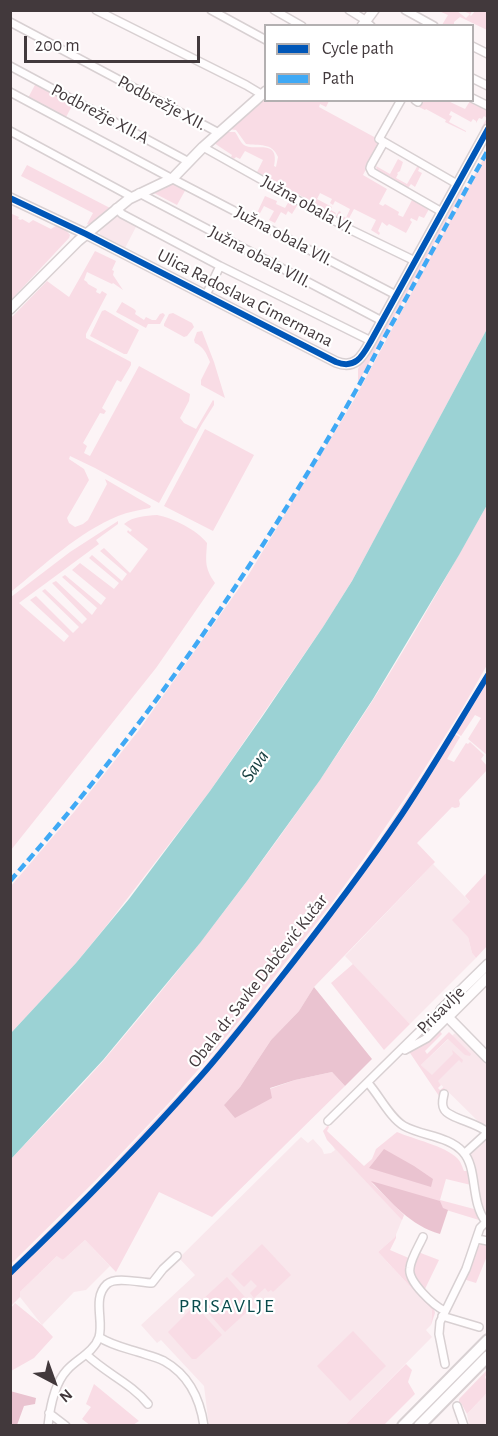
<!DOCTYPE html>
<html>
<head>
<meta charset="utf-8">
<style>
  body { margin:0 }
  #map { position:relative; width:498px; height:1436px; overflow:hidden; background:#fcf4f6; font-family:"Alegreya Sans",sans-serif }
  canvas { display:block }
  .frame { position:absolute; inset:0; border:12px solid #42393c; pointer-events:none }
  .legend { position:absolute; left:264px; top:24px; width:210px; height:78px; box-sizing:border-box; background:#fff; border:2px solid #b3b0b1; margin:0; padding:8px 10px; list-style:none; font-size:18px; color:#42393c }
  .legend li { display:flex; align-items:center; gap:12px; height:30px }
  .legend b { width:30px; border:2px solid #b3b0b1 }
  .north { position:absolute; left:24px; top:1352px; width:60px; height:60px; -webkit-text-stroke:4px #fff; paint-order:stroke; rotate:139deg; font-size:16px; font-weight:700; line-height:24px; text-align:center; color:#42393c }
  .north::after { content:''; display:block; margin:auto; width:21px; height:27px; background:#42393c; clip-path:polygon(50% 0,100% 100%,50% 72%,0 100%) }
  .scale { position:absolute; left:24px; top:36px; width:176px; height:27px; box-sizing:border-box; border:3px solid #42393c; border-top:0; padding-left:8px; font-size:18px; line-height:21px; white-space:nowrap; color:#42393c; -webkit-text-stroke:4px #fff; paint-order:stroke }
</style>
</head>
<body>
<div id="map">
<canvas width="498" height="1436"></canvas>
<div class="frame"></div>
<ul class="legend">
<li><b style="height:8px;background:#0057b8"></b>Cycle path</li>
<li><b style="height:8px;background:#3fa9f5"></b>Path</li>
</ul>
<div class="north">N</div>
<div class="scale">200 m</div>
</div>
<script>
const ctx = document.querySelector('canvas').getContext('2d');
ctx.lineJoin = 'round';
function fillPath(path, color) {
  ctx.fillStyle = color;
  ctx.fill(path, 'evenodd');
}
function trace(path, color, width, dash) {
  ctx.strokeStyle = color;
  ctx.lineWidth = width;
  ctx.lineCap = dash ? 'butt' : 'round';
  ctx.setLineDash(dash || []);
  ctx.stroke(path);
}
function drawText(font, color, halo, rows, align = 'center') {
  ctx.font = font + ' "Alegreya Sans",sans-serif';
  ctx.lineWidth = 4.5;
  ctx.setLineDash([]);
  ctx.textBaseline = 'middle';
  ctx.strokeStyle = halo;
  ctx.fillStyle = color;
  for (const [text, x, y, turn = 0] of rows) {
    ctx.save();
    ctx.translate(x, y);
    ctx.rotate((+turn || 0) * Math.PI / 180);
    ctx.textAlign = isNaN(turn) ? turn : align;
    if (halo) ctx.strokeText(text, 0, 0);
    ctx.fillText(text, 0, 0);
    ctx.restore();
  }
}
fillPath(new Path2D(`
  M114,213L137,225L124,250L105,241L100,234L99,228Z
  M433,864L470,902L468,937L472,953L476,958L410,1024L345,956Z
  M455,1033L471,1046L487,1062L488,1127L486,1129L421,1065Z
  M487,1136V1219L483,1214L477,1191L479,1188L475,1165L471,1161L470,1157L471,1152Z
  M301,1137L308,1143L313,1139L322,1149L324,1154L331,1153L335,1150L333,1146L404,1215L395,1237L378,1252L432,1310L431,1325L426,1330L432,1337L345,1425L209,1426L204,1386L161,1340L157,1343L141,1325L195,1275L179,1258Z
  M85,1240L110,1266L86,1290L74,1292L42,1325L20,1297V1292L58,1255L63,1260Z
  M487,1393V1425H469L467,1414Z`), '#f9e7ec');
fillPath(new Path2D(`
  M439,11H457L466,18L470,14L463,11H472L470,15L471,16L475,11H487V30L460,17L454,22V25H442L448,15Z
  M36,83L74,102L65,119L28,98Z
  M265,96L266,100L329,101L326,107L320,104L319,107L376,138L375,141L379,144L363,175L387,189L379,204L383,206L385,204L399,212L398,215L403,217L412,200L429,209L424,218L419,216L417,221L411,218L410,220L412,222L406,233L389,224L387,226L382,222L378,231L380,233L379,235L371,230L376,220L354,209L347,222L336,216L339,211L341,212L340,214L346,218L350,209L335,201L333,205L330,203L332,199L320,193L317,199L332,207L331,210L336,213L335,215L296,193L257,172L263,160L245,151L240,159L236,157L234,159L231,157L232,155L214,143L225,132H235C238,136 240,142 244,145C254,152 280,138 274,166L276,167L278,157C272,142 259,146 246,144L236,130L228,129Z
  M420,101H448L465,109L470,101L487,109V120L483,129L481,128L487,118L484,116L482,119L479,118L476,123V121L473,119L471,122L451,111L449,115L452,116L449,122L466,131V132L445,122L446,120L426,109L425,110L417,106Z
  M487,152V329L394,503L352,581L323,627L210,791L107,925L76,963L11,1033V886L74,812L139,730L249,574L354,400Z
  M398,159L403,162L400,171L397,173L398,174L396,178L407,184L418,165L420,167L418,171L422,173L415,187L411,184L408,188L377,171L376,166L390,174Z
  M27,165L110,208L90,225L87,224L93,213L21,176Z
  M174,183L186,189L177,205L152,192Z
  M460,187L464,189L358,383V369Z
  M281,194L298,204L292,214L288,211L286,215L281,212L275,223L269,220L274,211L264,206L259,215L257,213L265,196L277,201L276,204L285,208L289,201L280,196Z
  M10,209L12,214L19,217L18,219L21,220L22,219L29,223L33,220L51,229L57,225L66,230L70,235L69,238L11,300Z
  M95,251L116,261L112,270L114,271L113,275L123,290L113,283L112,284L87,272L84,280L87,282L88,284L97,289L96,292L100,294L102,291L107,294L86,334V338L131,362V365L121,382L117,380L102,408L106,411L104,414L100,413L83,443L87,446L84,453L90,456L139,366L190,394L189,401L180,418L184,423L196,429L213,400L214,401V405L202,424L159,503L95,468L70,456L69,459L84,469L89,480L67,518L69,523L75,527L83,524L88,520L107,484L105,479L151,506L150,508C140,510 128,512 118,516C79,532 44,565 11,592V318L47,281L69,297Z
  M122,302L134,309L136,311L135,314L144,320L146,317L152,320H156L160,314L163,313L165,315L160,324H148L146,328L116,312Z
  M105,310L139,330L127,354H124L90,336L102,311Z
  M173,313L192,323L194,327L187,336L184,337L164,326V324L169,314Z
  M202,331L214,362L225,398L201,385V380L210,362C206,353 204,347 195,343L194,340L197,332Z
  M205,429L254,455L213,531L164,506Z
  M487,505V665L462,709L418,779L365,857L329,907L251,1007L211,1055L169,1103L95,1181L11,1264V1159C42,1126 74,1094 104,1060C201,946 292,826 373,700C413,637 450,570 487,505Z
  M157,515C173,518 197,530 207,543C206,561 204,567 215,583L156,668L11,850V597L70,552L118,521V524L96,540L99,544L19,603L64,642L69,636L30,600L36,596L73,633L79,627L42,591L45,589L82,624L87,619L52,583L56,581L92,615L97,608L62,577L65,575L101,605L106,598L72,570L80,563L114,589L119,583L89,558L92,555L122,581L127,574L100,551L104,548L130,573L148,549L127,532L128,530L130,532L132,530L124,524C134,516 145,516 157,515Z
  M487,671V755L468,739L481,718L475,715L461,736L452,730Z
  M451,732L460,737L447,759L454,762L466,743L468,744L470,742L484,755L481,759L487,766V770L459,800L460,804L459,807L455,808L452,807L417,843L435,862L314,987L299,1011L271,1040L240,1087L224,1105L295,1080L332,1072L345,1086L212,1217L159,1192L116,1272L85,1240L63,1260L57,1256L20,1292V1297L11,1306V1270L14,1267L13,1265L89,1191H90L91,1189L195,1077H197L199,1073L281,973H283V970L331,909L378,842H380L382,839L381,838Z
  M487,872V946L476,958L472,953L468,937L452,920L470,902L465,896Z
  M353,964L410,1024L384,1050L331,983Z
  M439,1030L442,1034L425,1051L427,1054L449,1032L471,1054L470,1056L465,1055L448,1039L421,1065L432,1075L453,1054L452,1050L463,1060L462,1063L459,1060L438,1081L441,1085L438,1088L440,1090L444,1087L445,1089L441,1099L408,1050L425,1044Z
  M328,1125L329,1127L327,1131L364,1166L372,1159L376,1149L397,1132C413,1139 445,1146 457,1158C461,1162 462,1166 464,1171H468L471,1185L446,1179L440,1200L474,1209L479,1220L443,1209L372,1183L404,1215L402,1220L327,1140L323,1131Z
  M396,1234V1238L390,1250L411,1259C409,1263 406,1269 407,1273C408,1283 427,1300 434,1308L435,1313L431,1325L432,1310L378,1252L395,1237Z
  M262,1244L291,1275L273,1292L271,1290L268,1292L265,1288L254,1298L250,1293L257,1286L251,1280L244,1287L231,1274Z
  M482,1244L487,1245V1256L476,1283L463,1279L478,1246Z
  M418,1252L439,1260L424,1291L416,1282L412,1269Z
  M227,1277L252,1305L249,1310L225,1332L204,1308L202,1300Z
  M15,1303L42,1325L53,1337L34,1358L11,1371V1308Z
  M191,1309L198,1312L200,1311L222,1335L196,1359H192L168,1332Z
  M353,1331L386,1366L350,1401L317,1366Z
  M406,1364L412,1370L408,1382L415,1394L384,1425H345Z
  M487,1370V1374L485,1377L487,1382V1393L467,1414L461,1403L459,1402V1399Z
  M94,1384L139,1421L133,1425L91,1426L82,1419L91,1407L86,1404Z`), '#f9dce5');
fillPath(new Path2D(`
  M314,987L372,1059L345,1086L332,1072L295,1080L270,1088L272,1098L235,1118L224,1105L240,1087L271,1040L299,1011Z
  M384,1149L414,1166L433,1179L431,1187L369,1168Z
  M371,1181L440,1201L443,1208L448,1210L440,1234C411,1226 391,1202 371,1181Z
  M10,1391L36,1398L35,1404L24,1406L17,1425H11Z`), '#eac3d0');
fillPath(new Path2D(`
  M487,329V505L459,555L373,699L320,780L247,881L200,943L103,1060L11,1159V1033L76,963L129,899L210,791L262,717L323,627L352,581Z`), '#9bd2d4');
const minor = new Path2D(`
  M96,10L246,85L261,94
  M211,10L266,40
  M274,10L302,26
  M349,10L362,18L371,26
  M405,10L434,26
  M10,22L219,133
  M472,46L488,54
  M10,66L189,162
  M472,78L488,86
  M10,92L167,176L396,295
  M472,98L488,106
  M401,100L379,139L457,184
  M415,100L418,102
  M10,131L132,197
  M384,142L371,165L370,168L372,172L442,212
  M203,147L351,230L415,261
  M139,193L382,321
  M116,208L122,214L220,266L371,341
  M206,295L220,266
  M405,1050L427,1038L448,1017
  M368,1083C379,1095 390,1118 404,1126C422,1136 449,1136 463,1152C478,1168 470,1202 486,1222L480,1228L466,1269L440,1322L439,1334L445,1364
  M444,1094C443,1099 441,1104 444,1109C448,1118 478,1123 487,1132
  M328,1121L441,1010
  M465,1153L488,1132
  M423,1237C419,1246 411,1258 410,1268C407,1281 434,1306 445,1311
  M477,1239L488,1241
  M442,1316L479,1327
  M99,1337C111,1345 125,1348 138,1352C147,1355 156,1357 164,1361C189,1375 200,1398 204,1426
  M86,1354C105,1373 131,1383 148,1404
  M457,1406L464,1426
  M49,1413L66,1426
  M48,1426C50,1407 54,1384 67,1370C77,1359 94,1352 99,1337C104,1321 92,1298 107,1284C116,1276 141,1283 152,1283L163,1269L177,1256`);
const tertiary = new Path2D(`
  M362,26L374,10
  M10,198L86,234L336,362C356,370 363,355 371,341L488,129
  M10,309L78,241L129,199L173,178L203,147L266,91
  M488,964L441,1010L488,1058
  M448,1017L488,977`);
const secondary = new Path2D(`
  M403,1426L488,1340
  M419,1426L488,1356`);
trace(minor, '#d8d0d2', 10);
trace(tertiary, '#d8d0d2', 12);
trace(secondary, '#d8d0d2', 14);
trace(minor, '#fffdfe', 7);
trace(tertiary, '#fffdfe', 9);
trace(secondary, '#fffdfe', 10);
trace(new Path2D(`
  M10,881C142,732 257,565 355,392C365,375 373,358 383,340C418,277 453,213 488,150`), '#3fa9f5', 4.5, [9, 4.5]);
trace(new Path2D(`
  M10,198L86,234L336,362C356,370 363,355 371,341L488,129
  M10,1273C76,1210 140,1145 200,1077C225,1049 248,1019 272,989C317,932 361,875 402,814C432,769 459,722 488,675`), '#0057b8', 6);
drawText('18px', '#42393c', '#fff', [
  ["Podbrežje XII.",162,103,28],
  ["Podbrežje XII.A",100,114,28],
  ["Južna obala VI.",308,205,29],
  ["Južna obala VII.",284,236,28],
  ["Južna obala VIII.",260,257,28],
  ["Ulica Radoslava Cimermana",245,298,27],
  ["Obala dr. Savke Dabčević Kučar",258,981,-52],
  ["Prisavlje",441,1010,-45]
]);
drawText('italic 20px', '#163e3f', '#fff', [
  ["Sava",255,766,-56]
]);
ctx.letterSpacing = '1.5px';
drawText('20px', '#0a4b4c', '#fff', [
  ["PRISAVLJE",227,1306]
]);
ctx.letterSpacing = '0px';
</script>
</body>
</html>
